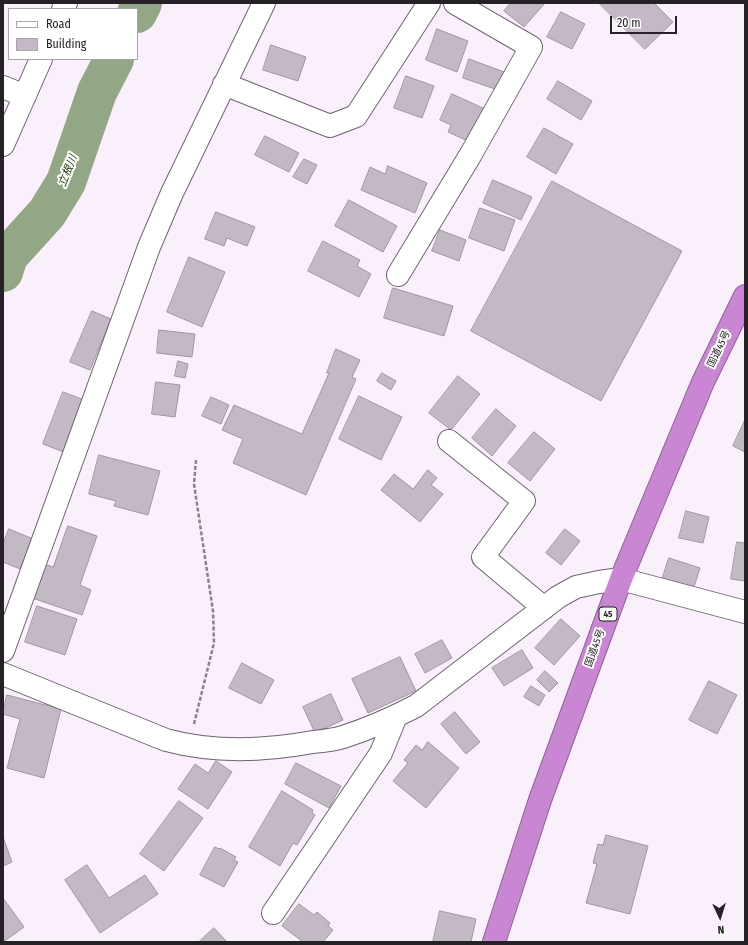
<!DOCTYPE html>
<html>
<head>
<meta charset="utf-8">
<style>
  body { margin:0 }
  #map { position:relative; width:748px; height:945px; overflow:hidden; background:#faf0fc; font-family:"Fira Sans Condensed",sans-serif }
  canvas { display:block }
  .frame { position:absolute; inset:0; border:4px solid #252126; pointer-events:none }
  .legend { position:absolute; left:8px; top:8px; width:130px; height:52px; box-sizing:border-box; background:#fff; border:1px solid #a8a6a8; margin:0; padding:5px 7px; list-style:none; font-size:12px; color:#252126 }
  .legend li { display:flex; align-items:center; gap:8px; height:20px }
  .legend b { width:20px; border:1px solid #a8a6a8 }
  .north { position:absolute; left:700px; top:897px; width:40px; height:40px; -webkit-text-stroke:3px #fff; paint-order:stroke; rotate:176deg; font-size:11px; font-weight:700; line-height:16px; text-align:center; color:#252126 }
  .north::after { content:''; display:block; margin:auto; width:14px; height:18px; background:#252126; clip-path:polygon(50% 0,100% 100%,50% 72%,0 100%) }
  .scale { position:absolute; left:610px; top:16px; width:67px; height:18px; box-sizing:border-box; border:2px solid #252126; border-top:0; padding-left:5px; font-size:12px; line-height:14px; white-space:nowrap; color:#252126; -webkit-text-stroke:3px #fff; paint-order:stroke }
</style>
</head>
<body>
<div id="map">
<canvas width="748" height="945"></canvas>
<div class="frame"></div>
<ul class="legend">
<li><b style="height:5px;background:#fff"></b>Road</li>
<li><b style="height:11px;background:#c3b9c5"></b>Building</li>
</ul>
<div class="north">N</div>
<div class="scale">20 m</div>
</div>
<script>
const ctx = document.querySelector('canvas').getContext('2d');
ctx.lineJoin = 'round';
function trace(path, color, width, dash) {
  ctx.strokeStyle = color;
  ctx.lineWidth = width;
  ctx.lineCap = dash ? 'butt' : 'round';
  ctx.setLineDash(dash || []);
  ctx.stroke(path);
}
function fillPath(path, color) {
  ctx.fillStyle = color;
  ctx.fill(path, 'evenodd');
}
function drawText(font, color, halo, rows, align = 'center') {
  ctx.font = font + ' "Fira Sans Condensed","Noto Sans JP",sans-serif';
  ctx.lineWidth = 4;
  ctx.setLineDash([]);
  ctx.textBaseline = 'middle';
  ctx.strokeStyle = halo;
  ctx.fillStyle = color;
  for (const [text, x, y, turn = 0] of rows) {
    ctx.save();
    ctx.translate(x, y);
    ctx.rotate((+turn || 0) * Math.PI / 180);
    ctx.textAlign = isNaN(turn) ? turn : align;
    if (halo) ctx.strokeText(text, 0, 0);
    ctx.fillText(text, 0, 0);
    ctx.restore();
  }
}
trace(new Path2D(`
  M137,13L142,3
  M3,272L8,256L47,213L66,182L97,92L114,59`), '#93a786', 40);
const building = new Path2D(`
  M511,3H545L524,27L504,11Z
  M599,3H654L673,22L645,49Z
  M561,12L585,24L572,49L547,37Z
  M437,29L468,41L457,72L426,60Z
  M271,45L306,57L298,81L263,70Z
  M469,59L507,73L501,91L463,78Z
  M406,76L434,86L422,118L394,108Z
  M558,81L592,101L581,120L547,99Z
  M452,94L485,109L470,142L448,132L451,125L440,120Z
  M544,128L573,144L556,174L527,157Z
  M265,136L299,153L289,172L255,155Z
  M304,159L317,165L307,184L293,177Z
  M388,166L427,183L415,213L361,190L370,167L385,174Z
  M493,180L532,197L521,220L483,203Z
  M552,181L682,251L601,401L471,331Z
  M349,200L397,226L383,252L335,226Z
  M480,208L515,220L504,251L469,238Z
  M216,212L255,227L247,246L227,238L224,246L205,239Z
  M440,230L466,240L459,261L432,251Z
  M323,241L360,260L357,266L371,274L359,297L308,271Z
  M189,257L225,272L202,327L167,312Z
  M393,288L453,306L444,336L384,318Z
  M92,311L111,319L90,370L70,362Z
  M159,330L195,334L192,357L157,353Z
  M336,349L360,360L352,377L356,379L306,495L233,463L243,439L222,430L234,405L302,434L329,373H327Z
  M178,361L188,364L185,378L175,376Z
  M382,373L396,381L391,390L377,381Z
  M458,376L480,394L451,430L429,413Z
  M156,382L180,385L175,417L152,414Z
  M63,392L87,401L66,453L43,444Z
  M359,396L402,417L381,460L339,439Z
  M211,397L229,405L221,424L202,416Z
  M496,409L516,426L492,456L472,438Z
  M745,420V452L733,446Z
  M534,432L555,449L530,481L508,463Z
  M99,455L160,471L148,515L114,506L116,501L89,494Z
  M428,470L437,478L431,485L443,494L420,522L381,490L394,474L413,489Z
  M686,511L709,517L703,543L679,538Z
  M68,526L97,536L80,585L91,590L82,615L32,598L44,564L53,567Z
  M9,529L33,539L20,569L3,562V544Z
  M565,529L580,541L561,565L546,553Z
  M737,542L745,543V581L731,579Z
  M669,558L700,568L693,590L662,580Z
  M37,606L77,619L65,655L25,642Z
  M561,619L580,636L554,665L535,648Z
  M442,640L452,658L425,673L415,654Z
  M522,650L533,668L504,686L492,668Z
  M400,657L416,691L368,713L352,679Z
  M242,663L274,680L261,704L229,688Z
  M545,671L558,683L549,692L537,680Z
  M709,681L737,695L717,734L689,720Z
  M531,686L545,695L539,706L524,697Z
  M331,694L343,720L315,733L303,707Z
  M7,695L61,709L44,778L7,768L20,719L3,714Z
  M455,712L480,742L466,754L441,724Z
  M428,742L459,768L426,808L393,781L408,763L404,760L416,745L422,750Z
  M216,761L232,772L208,809L178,789L195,764L208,773Z
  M296,763L341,786L329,808L285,784Z
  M282,791L313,810L312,813L315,815L297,845L293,843L280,866L249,847Z
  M179,801L203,818L164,871L140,854Z
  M606,835L648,846L630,914L586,903L597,864L593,863L598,844L603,845Z
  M3,837L12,862L3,866Z
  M215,847L219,849L220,848L236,857L234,860L238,862L224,887L200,875Z
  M87,865L109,898L145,875L158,894L100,933L65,880Z
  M3,898L24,927L3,942Z
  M299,904L314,915L317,912L330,923L328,926L333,930L323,942H303L282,926Z
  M440,911L476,919L471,942H433Z
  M214,928L227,942H199Z`);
fillPath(building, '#c3b9c5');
trace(building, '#9f96a1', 1);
const minor = new Path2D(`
  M63,9L66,3
  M224,84L330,126L356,116L429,3
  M3,87L25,96
  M3,145L41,59
  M398,275L471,154L531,47L455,3
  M449,441L524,501L483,557L544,608
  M3,651L149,247L172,193L264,3
  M3,674L166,740C214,753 264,751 313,742C323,741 334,740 343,737C368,729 393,718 416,706L558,597L576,587L599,582L621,579L745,612
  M273,913L381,753L396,716`);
const highway = new Path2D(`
  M494,942L540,800L621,579L703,382L745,296`);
trace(minor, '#6d646f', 24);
trace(highway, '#8f6396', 24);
trace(new Path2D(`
  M194,724L214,643L213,611L194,484L196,460`), '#89828a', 2.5, [4, 2]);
trace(minor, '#fff', 22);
trace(highway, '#c886d3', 22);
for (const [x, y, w] of [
  [608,614,18]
]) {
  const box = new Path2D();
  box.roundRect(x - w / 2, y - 7, w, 14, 3);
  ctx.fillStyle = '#fff';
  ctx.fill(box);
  trace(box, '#252126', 1);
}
drawText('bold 9px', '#252126', null, [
  ["45",608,614]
]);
drawText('10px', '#252126', '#fff', [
  ["国道45号",719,349,-64],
  ["国道45号",595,648,-70]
]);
drawText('italic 11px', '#1f3906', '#fff', [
  ["立根川",68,171,-68]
]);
</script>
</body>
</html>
